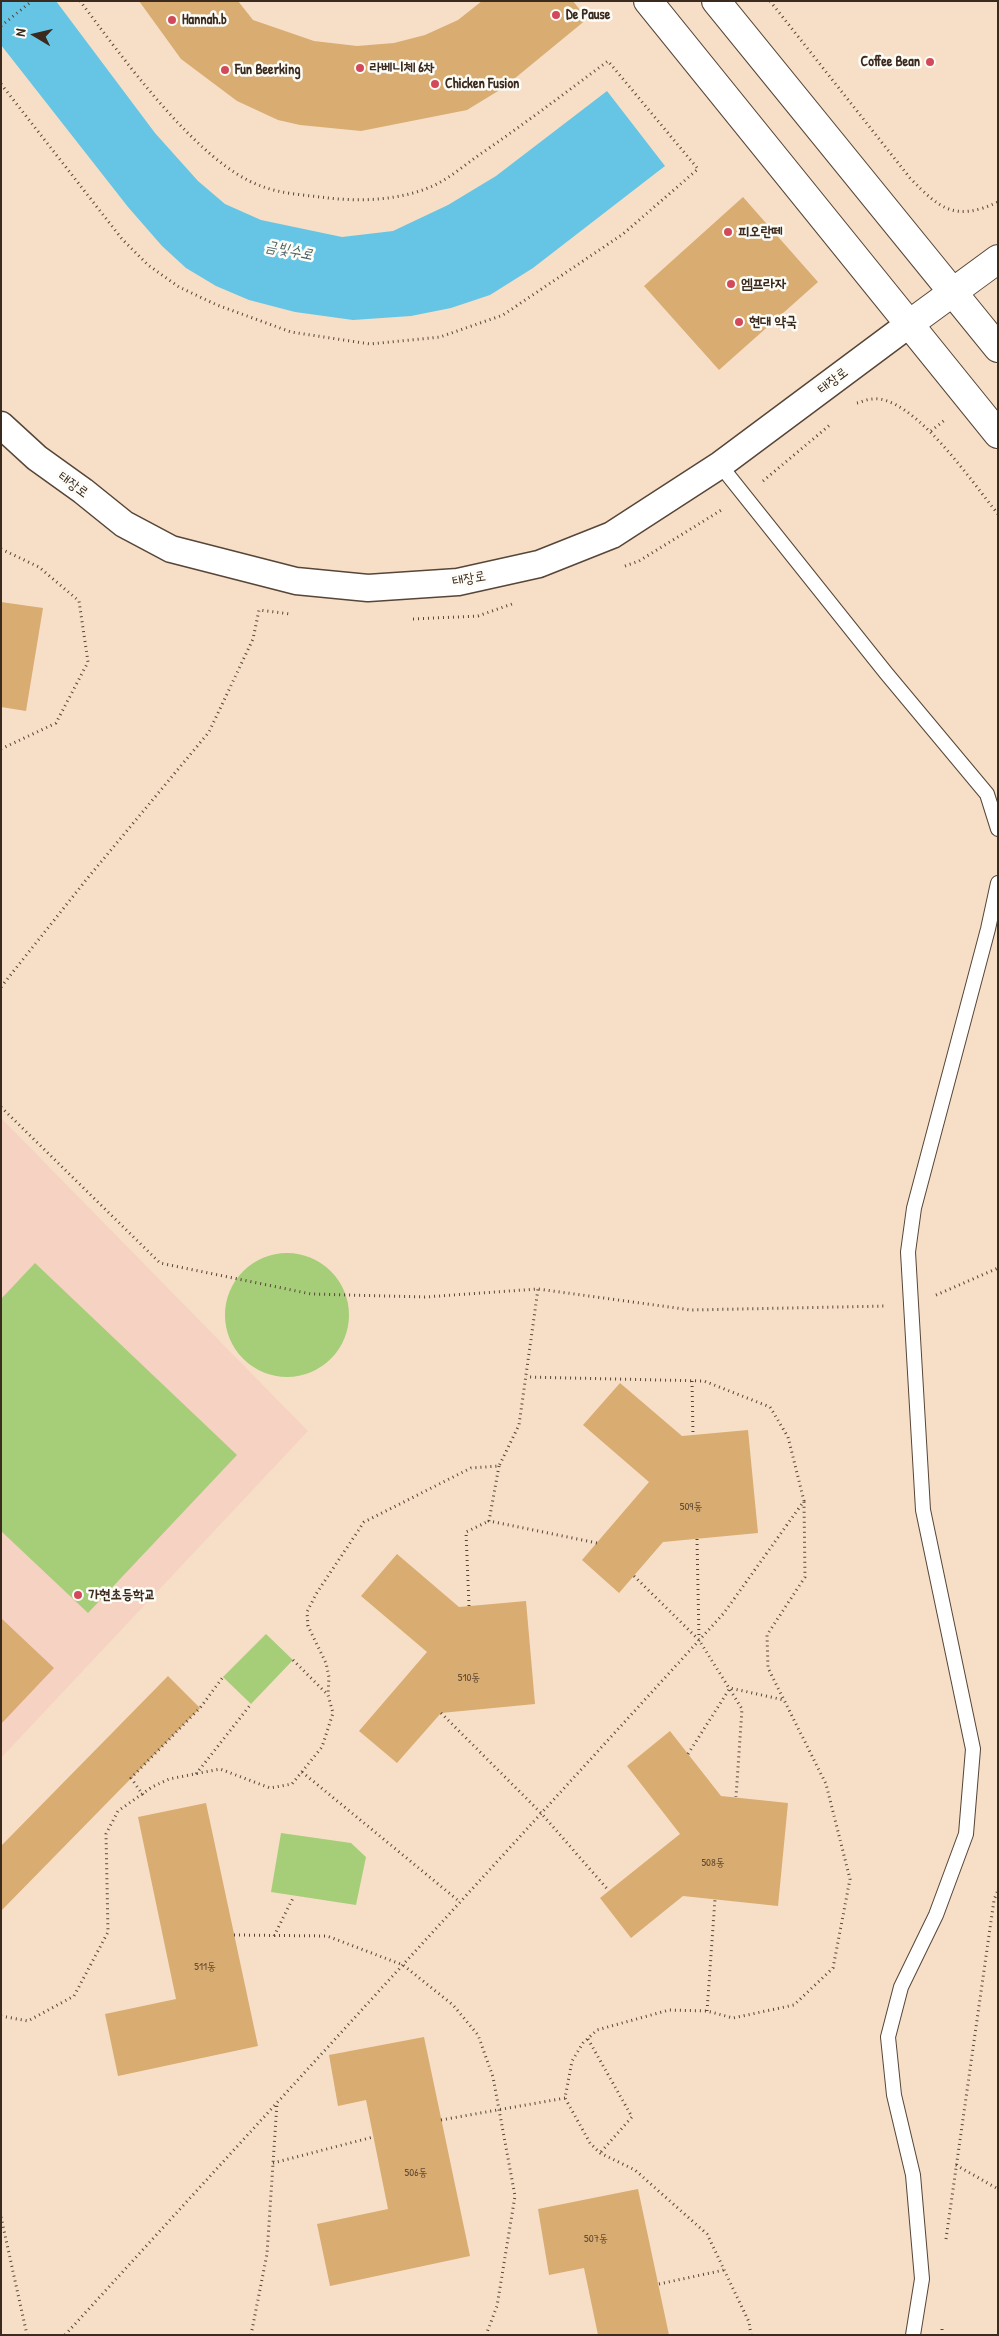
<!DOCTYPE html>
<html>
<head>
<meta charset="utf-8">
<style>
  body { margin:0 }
  #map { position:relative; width:999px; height:2336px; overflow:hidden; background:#f6dfc6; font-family:"Patrick Hand",sans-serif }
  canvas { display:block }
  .frame { position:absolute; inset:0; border:2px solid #3b2a1e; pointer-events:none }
  .north { position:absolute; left:10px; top:10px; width:50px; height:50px; -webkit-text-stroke:4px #fdfcf7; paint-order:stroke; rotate:279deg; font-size:14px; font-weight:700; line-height:20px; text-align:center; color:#3b2a1e }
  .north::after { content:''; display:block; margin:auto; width:18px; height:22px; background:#3b2a1e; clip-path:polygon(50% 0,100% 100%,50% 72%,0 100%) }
</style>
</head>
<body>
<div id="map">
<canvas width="999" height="2336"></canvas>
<div class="frame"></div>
<div class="north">N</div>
</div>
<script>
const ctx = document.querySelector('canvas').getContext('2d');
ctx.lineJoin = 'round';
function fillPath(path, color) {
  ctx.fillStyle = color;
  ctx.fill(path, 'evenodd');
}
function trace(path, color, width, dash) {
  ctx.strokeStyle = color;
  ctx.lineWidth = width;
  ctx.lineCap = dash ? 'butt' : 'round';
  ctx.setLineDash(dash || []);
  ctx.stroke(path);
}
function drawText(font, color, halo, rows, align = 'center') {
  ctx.font = font + ' "Patrick Hand","Poor Story",sans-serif';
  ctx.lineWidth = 5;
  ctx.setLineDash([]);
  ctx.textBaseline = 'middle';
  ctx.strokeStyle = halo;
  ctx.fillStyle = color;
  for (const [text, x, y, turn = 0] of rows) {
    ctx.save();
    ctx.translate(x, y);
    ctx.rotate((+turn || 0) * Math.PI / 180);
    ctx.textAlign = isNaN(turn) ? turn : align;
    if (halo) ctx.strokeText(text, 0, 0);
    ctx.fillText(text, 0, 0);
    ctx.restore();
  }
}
fillPath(new Path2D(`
  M1,1118L308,1431L1,1758Z`), '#f6d2c3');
fillPath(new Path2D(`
  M225 1315a62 62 0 1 1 124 0a62 62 0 1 1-124 0Z
  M35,1263L237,1455L88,1613L1,1531V1299Z
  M266,1634L293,1660L251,1704L223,1677Z
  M281,1833L351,1843L366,1857L356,1905L271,1892Z`), '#a6ce79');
fillPath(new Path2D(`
  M1,1H56L155,133L198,181L225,204L261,220L342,237L393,231L448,205L496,176L607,91L665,166L533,268L490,295L451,308L411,316L353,320L295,312L249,300L216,286L186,268L162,246L128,207L1,45Z`), '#66c5e4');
fillPath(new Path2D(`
  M139,1H238L253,20L314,41L357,46L394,43L425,35L458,20L482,1H573L587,19L503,88L467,110L361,131L300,125L278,120L237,101L181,59Z
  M743,197L818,282L719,370L644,286Z
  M1,602L43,608L26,711L1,707Z
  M620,1383L682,1436L748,1430L758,1533L663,1542L619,1593L582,1560L649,1482L583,1425Z
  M397,1554L459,1607L526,1601L535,1704L441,1713L397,1763L359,1731L427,1652L361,1596Z
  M1,1618L54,1668L1,1724Z
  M168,1676L200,1708L1,1911V1846Z
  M670,1731L721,1796L788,1803L778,1906L683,1896L631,1938L600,1898L680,1834L627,1766Z
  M206,1803L258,2046L118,2076L105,2014L176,1999L138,1817Z
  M424,2037L470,2256L330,2286L317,2224L388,2209L366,2100L338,2106L329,2055Z
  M638,2189L669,2335H598L584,2268L549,2275L538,2209Z`), '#d9ac72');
const service = new Path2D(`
  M720,465L886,673L987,794L998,829
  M913,2335L922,2279L913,2175L894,2095L888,2037L901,1987L936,1915L966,1834L973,1749L923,1510L908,1252L914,1208L988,929L998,883`);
const minor = new Path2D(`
  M1,425L37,458L83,491L124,524L171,549L296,581L368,588L458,582L539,564L612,535L720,465L908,325`);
const tertiary = new Path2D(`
  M648,1L998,434
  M716,1L998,348
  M908,325L998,259`);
trace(service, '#574537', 16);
trace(minor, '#574537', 29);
trace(tertiary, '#574537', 30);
trace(new Path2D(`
  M770,1L910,178C940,209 955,222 998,202
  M1,26L32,1
  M1,84L122,239L148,265L179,287L217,305L291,332L370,344L440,337L503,315L623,234L698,169L608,61C565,93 523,125 479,155C465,165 451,177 435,185C402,200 364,202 328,198C306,195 281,194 261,186C197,163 121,55 80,1
  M857,403C862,402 867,399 872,399C913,394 974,485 998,514
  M931,431L946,419
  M763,481L831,424
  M1,549L39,567L79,601L88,662L56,723L1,749
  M625,566L639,561L723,509
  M413,619L478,616L512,604
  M1,987L86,880L209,732L253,639L259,610L290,614
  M1,1107L160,1263L311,1294L425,1297L538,1289L691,1310L887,1306
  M936,1295L998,1268
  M692,1381L693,1435
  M499,1466L489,1521L597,1543
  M697,1539L699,1639
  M634,1576L699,1640L742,1709L736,1797
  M469,1606L466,1532L489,1521
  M293,1660L328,1695
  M441,1713L541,1813L609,1891
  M688,1754L730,1688L784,1700
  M302,1772L460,1902
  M196,1774L251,1704
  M143,1795L131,1778L200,1708L223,1677
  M234,1935L327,1936L403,1965L453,2005L478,2035L493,2077L515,2196L497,2306L486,2335
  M274,1936L294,1896
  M707,2011L715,1899
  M1,2016L28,2021L74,1996L108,1932L106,1834L118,1811L152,1787L169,1779L220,1769L270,1788L292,1784L322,1747L333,1713L328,1695L329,1677L326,1663L308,1626L307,1612L316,1594L364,1522L471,1468L499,1466L519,1425L538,1289
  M588,2039L632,2117L600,2153
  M441,2120L565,2098
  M273,2163L373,2137
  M956,2165L998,2189
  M1,2217L27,2335
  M946,2239L994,1900L998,1890
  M659,2284L724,2270
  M65,2335L724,1613L804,1501L788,1437L770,1407L704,1381L526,1377
  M251,2335L267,2254L277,2103
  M751,2335L749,2322L707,2234L635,2170L600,2153L590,2143L565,2098L572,2061L583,2043L597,2030L669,2010L707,2011L733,2018L794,2005L833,1968L850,1879L826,1784L768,1668L767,1635L805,1577L804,1502
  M942,2335V2325`), '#574537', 3, [1, 4]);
trace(service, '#fff', 14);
trace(minor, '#fff', 26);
trace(tertiary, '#fff', 28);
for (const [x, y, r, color] of [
  [556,15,5,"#d1495b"],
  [172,20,5,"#d1495b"],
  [930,62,5,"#d1495b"],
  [360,68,5,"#d1495b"],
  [225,70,5,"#d1495b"],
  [435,84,5,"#d1495b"],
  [728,232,5,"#d1495b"],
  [731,284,5,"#d1495b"],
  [739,322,5,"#d1495b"],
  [78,1595,5,"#d1495b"]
]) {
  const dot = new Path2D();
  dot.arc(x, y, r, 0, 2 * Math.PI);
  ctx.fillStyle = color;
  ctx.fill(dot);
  trace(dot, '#fdfcf7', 2);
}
drawText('11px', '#624a33', null, [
  ["509동",691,1507],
  ["510동",469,1678],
  ["508동",713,1863],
  ["511동",205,1967],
  ["506동",416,2173],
  ["507동",596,2239]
]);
drawText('bold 14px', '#3b2a1e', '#fdfcf7', [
  ["De Pause",566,15],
  ["Hannah.b",182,20],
  ["Coffee Bean",920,62,"right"],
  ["라베니체 6차",370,68],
  ["Fun Beerking",235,70],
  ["Chicken Fusion",445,84],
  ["피오란떼",738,232],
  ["엠프라자",741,284],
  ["현대 약국",749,322],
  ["가현초등학교",88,1595]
], 'left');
drawText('14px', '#3b2a1e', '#fdfcf7', [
  ["태장로",833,381,-37],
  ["태장로",73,485,36],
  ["태장로",469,579,-10]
]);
drawText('italic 15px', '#4a6063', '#fdfcf7', [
  ["금빛수로",289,251,11]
]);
</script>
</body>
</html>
